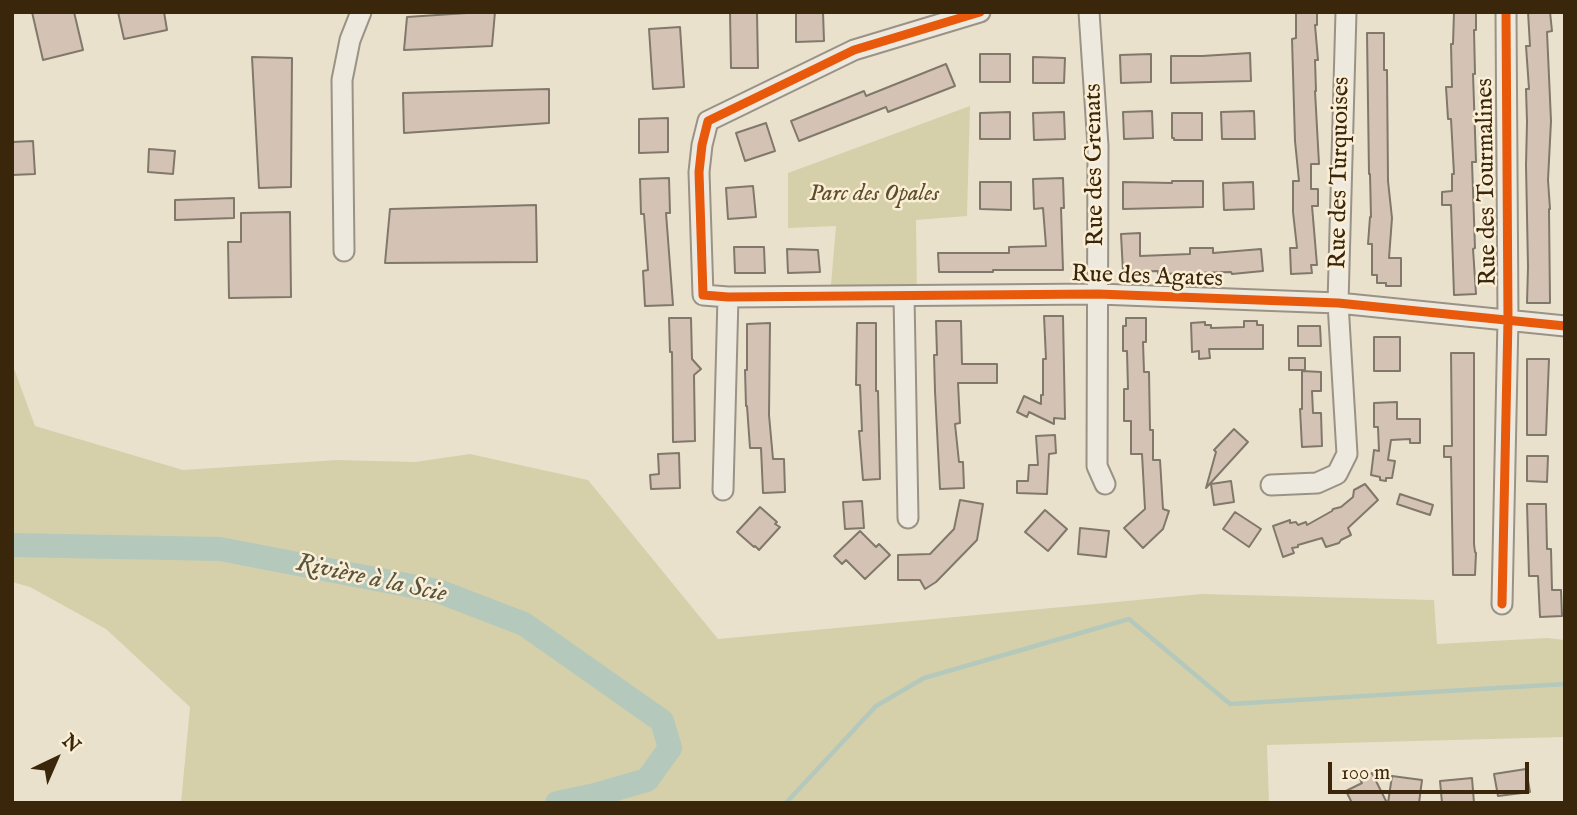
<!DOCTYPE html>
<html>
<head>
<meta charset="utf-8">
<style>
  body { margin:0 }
  #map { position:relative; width:1577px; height:815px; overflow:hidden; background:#eae1cd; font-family:"IM FELL English",serif }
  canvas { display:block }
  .frame { position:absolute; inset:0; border:14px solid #3a260a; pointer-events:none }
  .north { position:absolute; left:21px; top:724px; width:70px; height:70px; -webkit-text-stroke:5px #faeed6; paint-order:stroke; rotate:44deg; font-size:19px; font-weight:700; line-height:28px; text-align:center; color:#3a260a }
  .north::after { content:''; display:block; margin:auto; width:24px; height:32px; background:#3a260a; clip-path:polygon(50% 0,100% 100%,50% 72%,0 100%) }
  .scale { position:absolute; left:1328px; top:762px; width:201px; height:32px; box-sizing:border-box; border:4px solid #3a260a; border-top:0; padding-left:9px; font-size:21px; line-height:24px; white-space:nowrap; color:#3a260a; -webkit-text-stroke:5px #faeed6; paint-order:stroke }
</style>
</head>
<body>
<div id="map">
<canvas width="1577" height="815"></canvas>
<div class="frame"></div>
<div class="north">N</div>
<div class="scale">100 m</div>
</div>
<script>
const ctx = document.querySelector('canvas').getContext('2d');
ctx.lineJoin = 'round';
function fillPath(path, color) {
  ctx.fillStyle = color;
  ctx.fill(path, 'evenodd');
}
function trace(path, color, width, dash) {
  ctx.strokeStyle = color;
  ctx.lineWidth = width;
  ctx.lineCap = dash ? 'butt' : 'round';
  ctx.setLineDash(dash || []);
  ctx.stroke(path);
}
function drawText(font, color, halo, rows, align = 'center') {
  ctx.font = font + ' "IM FELL English",serif';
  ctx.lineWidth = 5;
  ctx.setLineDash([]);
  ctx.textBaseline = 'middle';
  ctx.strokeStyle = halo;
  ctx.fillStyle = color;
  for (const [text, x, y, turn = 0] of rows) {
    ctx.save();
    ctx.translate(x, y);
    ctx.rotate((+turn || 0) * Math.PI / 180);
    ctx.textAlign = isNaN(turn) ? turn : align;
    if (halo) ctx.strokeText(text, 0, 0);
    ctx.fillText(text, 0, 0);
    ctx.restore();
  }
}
fillPath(new Path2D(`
  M970,106L967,216L916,220L917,296H830L836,226L788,228V173Z
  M12,363L35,426L183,470L337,460L415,462L470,454L588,480L718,639L1202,594L1434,600L1437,644L1547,638L1565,640V737L1267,745L1269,803H181L190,707L106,629L30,587L12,582Z`), '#d5d0aa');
trace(new Path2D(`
  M595,795L596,803
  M786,803L876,706L924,678L1129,619L1230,704L1565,684`), '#b4c9bc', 4.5);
trace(new Path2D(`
  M12,545L220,549L438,591L524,624L662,721L670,748L647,780L595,795L557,803`), '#b4c9bc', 24);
const building = new Path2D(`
  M32,12H74L83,50L43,60Z
  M118,12H164L167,30L124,39Z
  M482,12H495L492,46L404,50L407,17Z
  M730,12H757L758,68H731Z
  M796,12H823L824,41L796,42Z
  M1296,12H1317V25H1315L1318,60H1315L1316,91H1315L1319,164H1311V189H1318V206H1312L1317,265H1311L1312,273L1291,274L1290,248H1297L1293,212V181H1299L1295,141L1292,39L1296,38Z
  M1454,12H1476V30H1474L1475,74H1473L1476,162H1472L1475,248L1473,249L1476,294L1454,295L1451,205H1442V192L1452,191V174H1454L1451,119H1448L1446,87H1452L1451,44H1453Z
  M1528,12H1550L1552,31L1547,32L1551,121L1548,180L1550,209H1549L1550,303H1527L1528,267L1526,165L1527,122L1526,89H1529L1526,46H1530Z
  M680,27L684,87L653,89L649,29Z
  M1367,33H1384V70H1387L1388,181L1392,218L1389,258H1401V286H1386V283H1377V275H1372V244H1368L1370,217H1371L1370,174H1369Z
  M1250,53L1251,81L1171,83V56H1202Z
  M980,54H1010V82H980Z
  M1151,54V82L1121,83L1120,55Z
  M252,57L292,58L291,187L259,188Z
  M1033,57L1065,58L1064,83H1033Z
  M946,64L955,86L888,112L886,107L799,141L791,121L864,91L866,96Z
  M549,89V123L404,133L403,93Z
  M1152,111L1153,138L1124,139L1123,112Z
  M1254,111L1255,139H1222L1221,112Z
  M1010,112V139H980V113Z
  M1064,112L1065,139L1034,140L1033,113Z
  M1172,113H1202V140H1174V138H1172Z
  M668,118V152L639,153V119Z
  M766,123L775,151L745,161L736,133Z
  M33,141L35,174L12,175V142Z
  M149,149L175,151L173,174L148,172Z
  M669,178L670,213H666L673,305L645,306L643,271L648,270L644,214H641L640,179Z
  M1063,178L1064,208H1061L1063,270H993V272H939L938,253H1009V247L1046,246L1043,208L1034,209L1033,179Z
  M1172,181H1203V207L1123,209V182L1172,183Z
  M980,182H1011V210L980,209Z
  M1253,182L1254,209L1224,210L1223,183Z
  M753,186L756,217L728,219L726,188Z
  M234,198V218L175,220V200Z
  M536,205L537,262L385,263L390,209Z
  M290,212L291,297L229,298L228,242H241V213Z
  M1140,233V256L1190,254V248H1213V253L1261,249L1263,271L1232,274L1231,272L1158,274V271L1123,272L1121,234Z
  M734,247H764L765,273H735Z
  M787,249L818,250L820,272L788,273Z
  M1044,316H1063L1065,419L1054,418V424L1029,412L1027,417L1017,412L1024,396L1041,404V395H1043V359H1046Z
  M669,318H691L692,359L701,369L694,375L695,441L673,442L672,352H670Z
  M1126,318H1146V342H1143L1144,372H1149L1150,430H1153V460H1160L1163,509L1169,511L1163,529L1143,548L1124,528L1145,509L1142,454H1131V421H1124V389H1128L1127,351H1123V326H1126Z
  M936,321H961L962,364H997V383H958L960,423L955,424L959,462H963L964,488L940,489L935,391L934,355H937Z
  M1244,321H1257V325H1263V349H1209L1210,358L1199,359V351L1192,352L1191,323L1205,322V325H1211V328L1244,327Z
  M770,323L769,415L773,459H784L785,492L763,493L761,448H750L747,406H746L745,370H747V324Z
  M857,323H876V391H878L880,479L863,480L859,431H862L860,385H856Z
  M1298,326H1320L1321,346H1298Z
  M1374,337H1400V371H1374Z
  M1451,353H1474V544L1475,552L1476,553L1475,575H1453L1451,457H1444V446H1452Z
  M1289,358H1305V370H1289Z
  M1527,359H1549L1546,435H1527Z
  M1302,371L1321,372V391H1312L1313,413H1321L1322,446L1302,447L1300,409H1302Z
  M1397,402V419H1420V443H1410V439L1391,440L1388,460L1395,461L1392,478H1386V481L1380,480V477L1371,475L1374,450L1379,451L1378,427H1374V403Z
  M1234,429L1248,442L1206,488L1216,452L1214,450Z
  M1055,435L1056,453L1049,454L1047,494L1017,493V481H1028L1029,465H1038L1036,436Z
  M679,453L680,488L651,489L650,475L659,474L658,454Z
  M1527,456H1548L1547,482L1527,481Z
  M1231,481L1234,502L1214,505L1211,484Z
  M1365,484L1378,500L1348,528L1351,535L1341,540L1339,543L1326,547L1322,538L1298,545V547L1292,548L1294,553L1283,557L1273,526L1290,520V523L1296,522L1298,525L1306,522L1307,525L1332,511L1333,509L1341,507L1353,497L1354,490Z
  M1400,494L1433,505L1430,515L1397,504Z
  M960,500L983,504L977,540L936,582L925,589L920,580H898V555L930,554L954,529Z
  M862,501L864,528L845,529L843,502Z
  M1527,504H1546L1547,549H1551L1552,590H1561L1562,616L1540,617L1538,576H1529Z
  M760,507L777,522L775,524L780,527L759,550L755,546L754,547L737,532Z
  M1045,510L1067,529L1048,551L1025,532Z
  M1235,512L1261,529L1249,547L1223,529Z
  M1080,528L1109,531L1106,557L1078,554Z
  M860,531L876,547L879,544L890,555L865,579L846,560L842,564L834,556Z
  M1526,769L1530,792L1498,796L1494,774Z
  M1372,773L1387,803H1352L1346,791L1362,783L1360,779Z
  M1392,776L1422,780L1419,803H1388Z
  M1472,778L1474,803H1442L1440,781Z`);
fillPath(building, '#d4c3b5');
trace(building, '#80786b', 2);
const minor = new Path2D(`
  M980,12L854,50L708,121L702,145L699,172L703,295L728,297L1098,294L1338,303L1565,326
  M1089,12L1098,146L1097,466L1105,484
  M344,251L342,80L350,40L361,12
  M904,296L908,518
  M1271,485L1317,483L1337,474L1347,454L1338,303L1346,12
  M723,490L728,297
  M1502,604L1508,319L1506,12`);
trace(minor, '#9a9284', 23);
trace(minor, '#ede9df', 19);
trace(new Path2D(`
  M980,12L854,50L708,121L702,145L699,172L703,295L728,297L1098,294L1338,303L1565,326
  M1502,604L1508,319L1506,12`), '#e8590c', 9);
drawText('24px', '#3a260a', '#faeed6', [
  ["Rue des Grenats",1096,165,-91],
  ["Rue des Turquoises",1341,173,-89],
  ["Rue des Tourmalines",1488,182,-91],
  ["Rue des Agates",1147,278,2]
]);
drawText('italic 24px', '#5c4d2b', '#faeed6', [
  ["Parc des Opales",874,195]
]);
drawText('italic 26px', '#58543d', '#faeed6', [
  ["Rivière à la Scie",371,580,12]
]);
</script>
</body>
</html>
